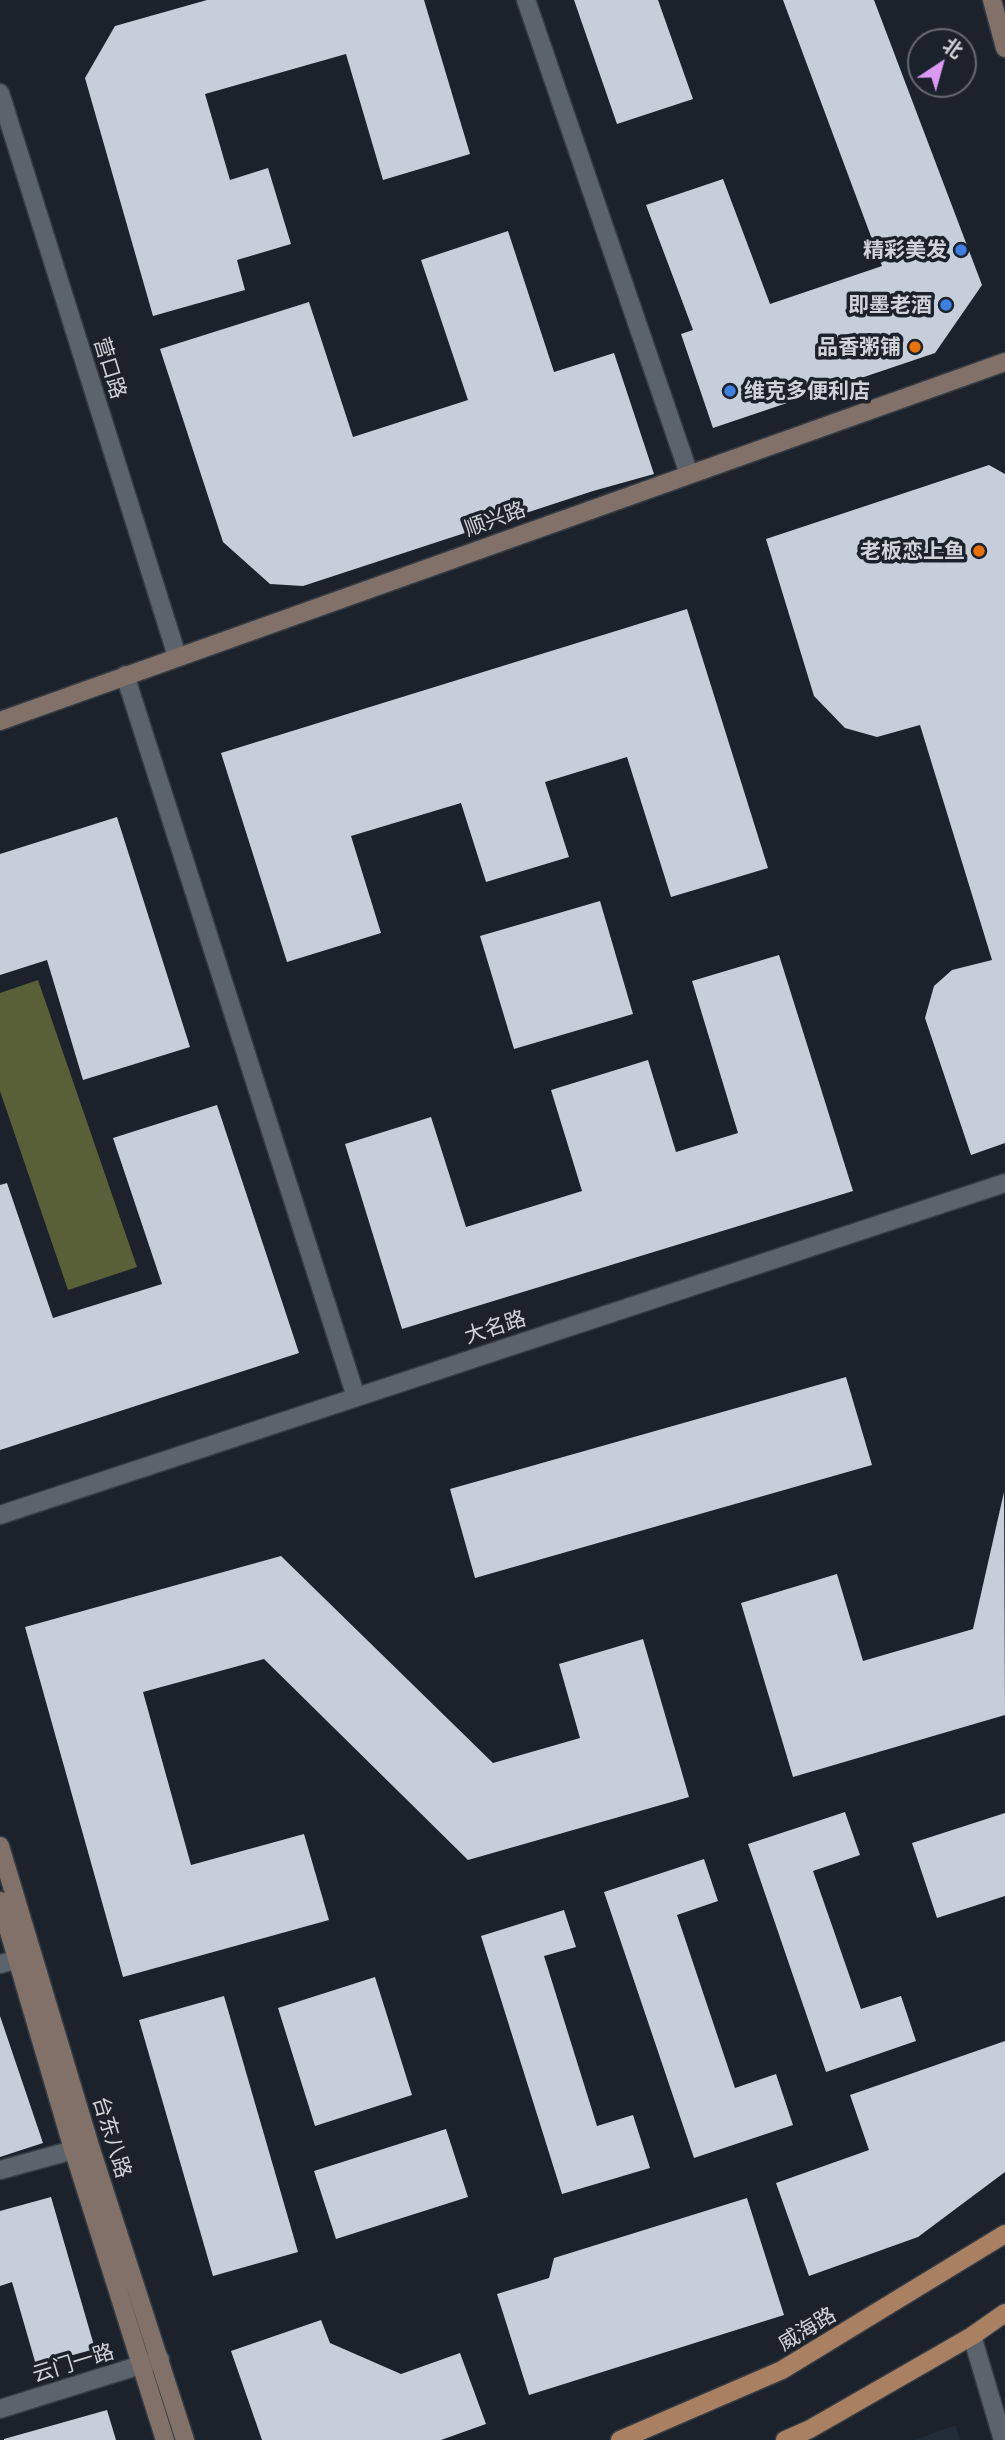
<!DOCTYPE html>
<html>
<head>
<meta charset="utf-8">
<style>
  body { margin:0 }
  #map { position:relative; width:1005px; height:2440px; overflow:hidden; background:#1c222b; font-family:Barlow,"Noto Sans SC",sans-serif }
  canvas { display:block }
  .north { position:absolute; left:907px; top:28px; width:70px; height:70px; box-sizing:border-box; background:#1c222b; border:2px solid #646971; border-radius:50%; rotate:36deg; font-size:19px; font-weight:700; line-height:28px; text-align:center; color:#cfd4d9 }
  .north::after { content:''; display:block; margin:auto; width:24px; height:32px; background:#dc99f4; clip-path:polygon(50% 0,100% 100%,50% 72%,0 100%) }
</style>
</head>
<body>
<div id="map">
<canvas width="1005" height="2440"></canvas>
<div class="north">北</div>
</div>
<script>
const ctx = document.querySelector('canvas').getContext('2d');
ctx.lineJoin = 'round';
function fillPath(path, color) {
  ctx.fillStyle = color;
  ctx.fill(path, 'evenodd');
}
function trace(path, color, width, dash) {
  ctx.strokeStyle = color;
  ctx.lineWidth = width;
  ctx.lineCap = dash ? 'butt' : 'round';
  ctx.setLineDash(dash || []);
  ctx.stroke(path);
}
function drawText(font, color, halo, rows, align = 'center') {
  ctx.font = font + ' Barlow,"Noto Sans SC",sans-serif';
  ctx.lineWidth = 7;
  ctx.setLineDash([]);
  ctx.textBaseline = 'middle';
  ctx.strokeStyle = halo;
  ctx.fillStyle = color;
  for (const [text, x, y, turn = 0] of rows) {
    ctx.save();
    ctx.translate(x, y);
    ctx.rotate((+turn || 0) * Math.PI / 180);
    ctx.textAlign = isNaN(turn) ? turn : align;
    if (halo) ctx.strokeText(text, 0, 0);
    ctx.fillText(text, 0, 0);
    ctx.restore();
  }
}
fillPath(new Path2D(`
  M955,2425L960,2440H915Z`), '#222c39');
fillPath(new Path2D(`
  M38,980L137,1267L68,1290L0,1091V993Z`), '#595f37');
fillPath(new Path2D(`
  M207,0H424L470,154L383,180L346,54L205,94L230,180L268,168L291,244L237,260L245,290L153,316L85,78L115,26Z
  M574,0H658L693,99L617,124Z
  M783,0H874L982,285L935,353L713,428L681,334L693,330L646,205L723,179L770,304L882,266Z
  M508,231L554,372L614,353L654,474L593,491L303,586L270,584L223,542L160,349L309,302L353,437L468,400L421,260Z
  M989,465L1005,474V1143L971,1155L925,1018L934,986L952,970L992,960L920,725L877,737L845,728L814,696L766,539Z
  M687,609L768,868L671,897L627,757L545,782L569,857L486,882L461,803L351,836L381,933L287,962L221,753Z
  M117,817L190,1047L83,1080L47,960L0,975V854Z
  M600,901L633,1014L514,1049L480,936Z
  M779,955L853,1191L402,1329L345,1144L431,1117L466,1227L582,1191L551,1090L648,1060L676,1152L738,1133L692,981Z
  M217,1105L299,1353L0,1450V1185L7,1183L53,1318L162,1284L113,1138Z
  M846,1377L872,1465L475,1578L450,1489Z
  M1004,1492L1005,1715L793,1777L741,1603L837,1574L863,1661L973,1629Z
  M281,1556L493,1763L580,1738L559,1664L643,1639L689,1797L468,1860L264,1659L143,1692L191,1865L304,1834L329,1920L123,1977L25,1627Z
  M845,1812L860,1855L813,1871L861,2009L901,1996L916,2041L826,2072L748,1844Z
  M1005,1813V1896L937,1918L912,1843Z
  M704,1859L718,1901L677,1915L735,2088L776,2074L793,2125L694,2158L604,1892Z
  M564,1910L576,1947L544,1956L597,2126L633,2115L650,2168L562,2194L481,1936Z
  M375,1977L412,2095L315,2126L278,2008Z
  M224,1996L298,2252L213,2276L139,2020Z
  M0,2016L43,2143L0,2157Z
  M1005,2041V2172L918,2237L809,2276L776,2183L869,2150L850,2095Z
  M446,2129L468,2197L336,2239L314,2171Z
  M51,2197L95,2349L36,2365L12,2282L0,2286V2211Z
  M747,2198L784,2315L529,2395L497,2294L549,2278L554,2258Z
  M321,2320L330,2343L401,2374L460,2353L486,2424L441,2440H262L231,2351Z
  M107,2410L116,2440H4V2439Z`), '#c5ced9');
const street = new Path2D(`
  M526,0L689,474
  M0,93L177,656
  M125,675L356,1397
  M0,1515L1005,1183
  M0,1964L30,1956
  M0,2170L88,2146
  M972,2336L1003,2440
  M0,2409L160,2359`);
const secondary = new Path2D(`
  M992,0L1005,48
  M0,721L1005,362
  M0,1846L90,2146L185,2440
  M0,1901L73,2149L165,2440`);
const primary = new Path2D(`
  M620,2440L782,2370L1005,2234
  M785,2440L810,2429L972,2336L1005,2313`);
trace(street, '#363c43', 21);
trace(secondary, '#363c43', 21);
trace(primary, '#363c43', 21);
trace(street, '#5b636d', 18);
trace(secondary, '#827168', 18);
trace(primary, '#aa8062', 18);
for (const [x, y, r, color] of [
  [961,250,7,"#3f7fe0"],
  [946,305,7,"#3f7fe0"],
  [915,347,7,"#e8710a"],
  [730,391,7,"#3f7fe0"],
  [979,551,7,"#e8710a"]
]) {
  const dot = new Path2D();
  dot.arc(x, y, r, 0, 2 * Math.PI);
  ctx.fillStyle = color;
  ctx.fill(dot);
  trace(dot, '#1c222b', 2.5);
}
drawText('bold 21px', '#cfd4d9', '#1c222b', [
  ["精彩美发",947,250],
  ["即墨老酒",932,305],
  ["品香粥铺",901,347],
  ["维克多便利店",744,391,"left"],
  ["老板恋上鱼",965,551]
], 'right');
drawText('21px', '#cfd4d9', '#1c222b', [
  ["营口路",110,368,73],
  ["顺兴路",495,519,-20],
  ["大名路",495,1327,-18],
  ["台东八路",112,2137,73],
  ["威海路",807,2329,-31],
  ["云门一路",73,2363,-17]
]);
</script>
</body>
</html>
